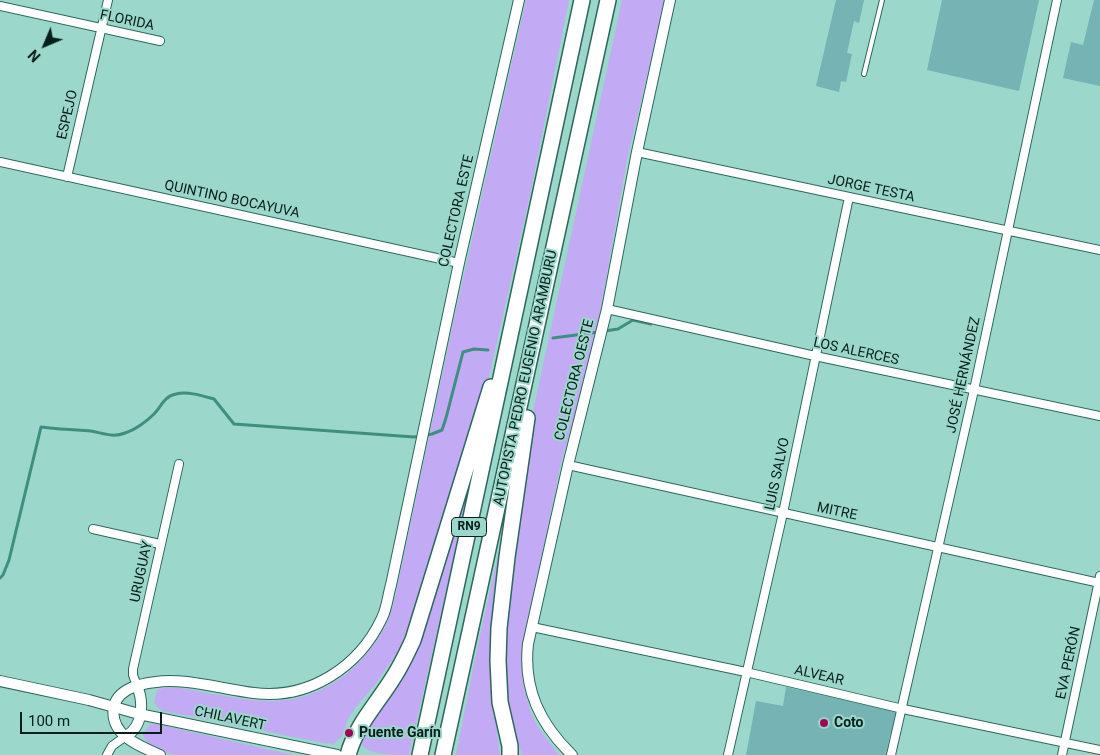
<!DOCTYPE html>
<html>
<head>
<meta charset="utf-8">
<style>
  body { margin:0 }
  #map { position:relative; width:1100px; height:755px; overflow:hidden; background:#9bd7ca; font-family:Roboto,sans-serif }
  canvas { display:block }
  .north { position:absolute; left:20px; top:20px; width:50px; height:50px; -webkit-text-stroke:4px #9bd7ca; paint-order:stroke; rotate:225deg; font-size:14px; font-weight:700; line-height:20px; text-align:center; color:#061f1a }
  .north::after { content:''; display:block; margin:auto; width:18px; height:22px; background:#061f1a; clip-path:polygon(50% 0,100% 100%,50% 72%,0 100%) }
  .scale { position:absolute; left:20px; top:712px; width:142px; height:22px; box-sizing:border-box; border:2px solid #061f1a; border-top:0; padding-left:6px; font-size:15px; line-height:18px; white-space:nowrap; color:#061f1a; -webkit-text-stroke:4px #9bd7ca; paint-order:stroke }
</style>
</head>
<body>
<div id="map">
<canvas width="1100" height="755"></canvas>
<div class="north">N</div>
<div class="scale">100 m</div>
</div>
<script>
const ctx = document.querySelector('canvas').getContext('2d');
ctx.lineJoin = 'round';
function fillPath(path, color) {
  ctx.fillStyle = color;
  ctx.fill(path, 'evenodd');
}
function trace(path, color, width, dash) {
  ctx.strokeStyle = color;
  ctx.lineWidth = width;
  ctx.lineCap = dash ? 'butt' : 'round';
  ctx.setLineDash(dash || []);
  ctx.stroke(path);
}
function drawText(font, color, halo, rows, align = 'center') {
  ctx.font = font + ' Roboto,sans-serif';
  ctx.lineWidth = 4;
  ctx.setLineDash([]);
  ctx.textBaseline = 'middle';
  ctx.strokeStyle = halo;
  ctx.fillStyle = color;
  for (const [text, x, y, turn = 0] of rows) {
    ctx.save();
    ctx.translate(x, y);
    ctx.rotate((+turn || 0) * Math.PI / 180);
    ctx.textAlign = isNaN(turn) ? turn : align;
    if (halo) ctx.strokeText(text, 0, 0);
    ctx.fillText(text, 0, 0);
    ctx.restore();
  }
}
fillPath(new Path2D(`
  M526,0H569L530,195L490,373L417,607L399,650L375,685L355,708L348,719L342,736L334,744L324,743L163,711L158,708L154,702L157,690C172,683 197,692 213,694C233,698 253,701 273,701C321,701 363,668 385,627C389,619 391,610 394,602L453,324Z
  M622,0H665L627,160L595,341L560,467L523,650C522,674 524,701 536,723C542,734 552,745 559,755H522L503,695L501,650L529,430Z
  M466,480L467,498L409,755C394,755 375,755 363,747L362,737L401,670Z
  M511,497L491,652V686L500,755H456L477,649Z
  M150,724H156L293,755H176C162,752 147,748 143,734Z`), '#c2aaf5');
trace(new Path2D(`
  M605,331L618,329L633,320L651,324
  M553,338L599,332
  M0,578L3,575L9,560L41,427C58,429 75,430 91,431C103,433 113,438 125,433C135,430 147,421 154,414C161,407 164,396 176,394C188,391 203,396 214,399L234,424L414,437L432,434L442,430L446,418L463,352L474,349L488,350`), '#3e8f80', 3);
fillPath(new Path2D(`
  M836,0H864L859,23L854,21L847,53L852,54L846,82L841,81L839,92L816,86Z
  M942,0H1039L1019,91L927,70Z
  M1094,0H1100V86L1063,78L1071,42L1083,45Z
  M786,687L899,712L894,734H890L886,755H746L756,701L783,706Z`), '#75b3b5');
const service = new Path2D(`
  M864,74L882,0`);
const minor = new Path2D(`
  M0,6L160,41
  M637,152L1100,250
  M0,162L459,263
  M67,177L108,0
  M607,309L815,356L1100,416
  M568,465L1100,583
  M93,529L160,544
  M532,627L746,672L903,709L1100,750
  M137,686L133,675V669L179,464
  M107,755L112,746L126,736
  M728,755L783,513L849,197
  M891,755L974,390L1057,0
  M1062,755L1100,576`);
const tertiary = new Path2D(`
  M0,681L89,700L139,714L337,755
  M126,736C143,727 144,702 137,686
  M160,755C148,750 136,745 126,737C110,724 108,701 127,690C136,685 146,683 156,682C182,677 226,690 254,693C309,700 359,667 382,618C387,608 388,595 391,585L459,263L519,0
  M572,755C540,724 523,689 528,644L568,465L607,309L637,152L670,0`);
const motorway = new Path2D(`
  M348,755C356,725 377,704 393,678C401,666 407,653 413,640L491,387
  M420,755L582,0
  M443,755L608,0
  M510,755V746L500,702L498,661L499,628L507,557L527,418`);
trace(service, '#2d685c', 6);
trace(minor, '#2d685c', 10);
trace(tertiary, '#2d685c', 12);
trace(motorway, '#2d685c', 18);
trace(service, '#fff', 4);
trace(minor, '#fff', 8);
trace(tertiary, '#fff', 10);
trace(motorway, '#fff', 15);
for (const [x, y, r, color] of [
  [824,723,5,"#9d0854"],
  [349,733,5,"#9d0854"]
]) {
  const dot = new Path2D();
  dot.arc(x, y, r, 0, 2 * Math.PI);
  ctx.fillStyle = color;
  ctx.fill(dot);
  trace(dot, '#9bd7ca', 2);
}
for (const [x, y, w] of [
  [469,527,35]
]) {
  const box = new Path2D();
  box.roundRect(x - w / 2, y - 9.5, w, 19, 4);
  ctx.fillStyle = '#9bd7ca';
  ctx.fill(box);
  trace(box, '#061f1a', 1);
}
drawText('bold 12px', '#061f1a', null, [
  ["RN9",469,527]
]);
drawText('14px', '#061f1a', '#9bd7ca', [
  ["FLORIDA",127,21,12],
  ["ESPEJO",68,115,-77],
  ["JORGE TESTA",871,189,12],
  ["QUINTINO BOCAYUVA",232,200,12],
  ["COLECTORA ESTE",457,211,-77],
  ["LOS ALERCES",856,352,12],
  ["JOSÉ HERNÁNDEZ",964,375,-78],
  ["AUTOPISTA PEDRO EUGENIO ARAMBURU",526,378,-78],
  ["COLECTORA OESTE",575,380,-76],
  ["LUIS SALVO",778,474,-78],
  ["MITRE",837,512,12],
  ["URUGUAY",142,572,-78],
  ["EVA PERÓN",1069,663,-78],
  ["ALVEAR",819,676,13],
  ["CHILAVERT",230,719,12]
]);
drawText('bold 14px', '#061f1a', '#9bd7ca', [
  ["Coto",834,723],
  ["Puente Garín",359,733]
], 'left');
</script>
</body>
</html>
